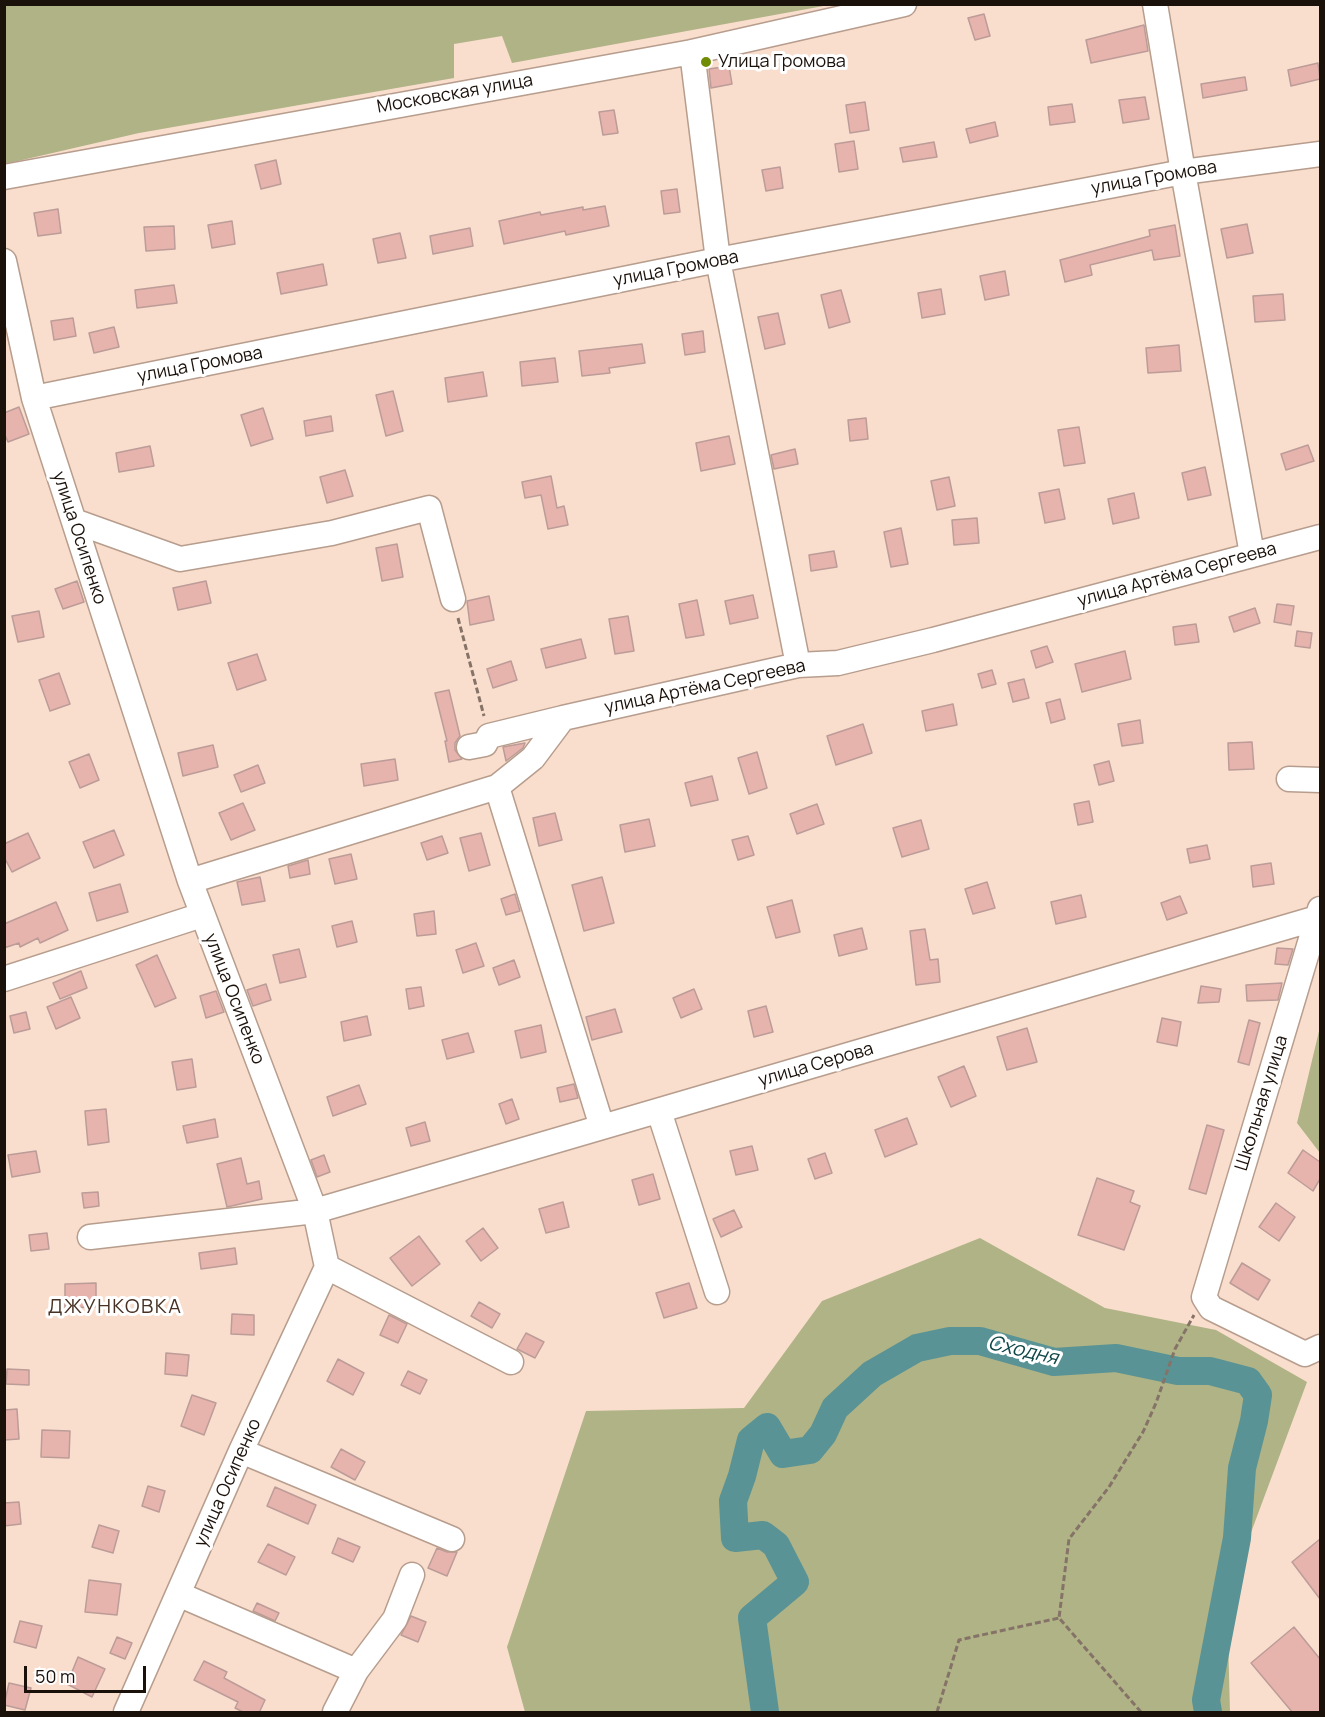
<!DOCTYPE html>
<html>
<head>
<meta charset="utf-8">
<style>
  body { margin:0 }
  #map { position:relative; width:1325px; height:1717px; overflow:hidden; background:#fadecd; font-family:Manrope,sans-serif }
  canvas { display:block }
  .frame { position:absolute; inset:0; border:6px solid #1b110b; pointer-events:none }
  .scale { position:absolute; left:24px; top:1666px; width:122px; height:27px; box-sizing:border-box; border:3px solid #1b110b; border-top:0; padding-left:8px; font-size:18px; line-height:21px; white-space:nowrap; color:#1b110b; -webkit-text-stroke:4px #fff; paint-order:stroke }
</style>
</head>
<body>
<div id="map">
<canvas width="1325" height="1717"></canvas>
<div class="frame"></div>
<div class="scale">50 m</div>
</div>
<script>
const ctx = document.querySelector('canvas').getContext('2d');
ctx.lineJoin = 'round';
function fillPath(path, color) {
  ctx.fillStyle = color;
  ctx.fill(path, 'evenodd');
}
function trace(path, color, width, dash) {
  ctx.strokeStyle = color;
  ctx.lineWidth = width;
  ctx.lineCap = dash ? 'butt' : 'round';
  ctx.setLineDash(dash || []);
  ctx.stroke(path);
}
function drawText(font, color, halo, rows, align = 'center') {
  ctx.font = font + ' Manrope,sans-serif';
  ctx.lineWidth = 6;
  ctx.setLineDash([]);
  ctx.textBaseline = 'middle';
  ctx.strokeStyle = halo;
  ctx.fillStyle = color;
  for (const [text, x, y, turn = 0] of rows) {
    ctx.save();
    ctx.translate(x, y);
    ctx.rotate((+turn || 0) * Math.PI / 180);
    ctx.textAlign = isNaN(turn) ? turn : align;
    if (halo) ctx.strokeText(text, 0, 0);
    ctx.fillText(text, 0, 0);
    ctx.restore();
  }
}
fillPath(new Path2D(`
  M4,5L5,4L829,5L512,63L502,36L454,44V78L139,133L5,164Z
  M1320,1027V1153L1297,1123Z
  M980,1238L1105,1308L1216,1330L1307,1382L1227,1597L1230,1712H525L507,1647L586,1411L744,1408L822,1301Z`), '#afb386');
trace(new Path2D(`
  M765,1712L752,1618L795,1582L776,1545L763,1535L735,1538L733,1501L742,1476L751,1440L767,1427L783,1454L810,1450L823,1434L835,1408L872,1374L917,1348L950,1341H980L1054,1362L1116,1358L1178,1371H1210L1248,1381L1258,1395L1254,1421L1242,1468L1237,1538L1206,1700L1208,1712`), '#599395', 28);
const building = new Path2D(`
  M984,14L990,36L975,40L968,18Z
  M1144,25L1148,51L1091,63L1086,40Z
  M1318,63L1320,79L1291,86L1288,70Z
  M729,66L732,84L711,88L709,69Z
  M1245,77L1247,90L1203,98L1201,84Z
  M1145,97L1149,119L1123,123L1119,100Z
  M865,102L869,130L850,133L846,105Z
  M1072,104L1075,122L1050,125L1048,107Z
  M614,110L618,133L603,135L599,112Z
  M995,122L998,136L970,143L966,129Z
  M854,141L858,169L839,172L835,144Z
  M934,142L937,157L903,162L900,148Z
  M276,160L281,184L261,189L255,165Z
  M780,167L783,188L766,191L762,170Z
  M677,189L680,212L664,214L661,191Z
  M605,206L609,226L566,235L565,231L504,244L499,221L540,212L541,215L583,207V210Z
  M58,209L61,233L38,236L34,213Z
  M232,221L235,244L212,248L208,225Z
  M1247,224L1253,253L1227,258L1221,229Z
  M1175,225L1180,256L1154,260L1152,250L1090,265L1092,275L1065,282L1060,260L1150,236L1149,230Z
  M174,226L175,249L146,251L144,227Z
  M470,228L473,246L433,254L430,236Z
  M400,233L406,258L378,263L373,239Z
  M323,264L327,285L281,294L277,273Z
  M1005,271L1009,295L985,300L980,276Z
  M174,285L177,303L137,308L135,290Z
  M941,289L945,314L922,318L918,293Z
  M841,290L850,322L829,328L821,295Z
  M1283,294L1285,320L1255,322L1253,296Z
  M778,313L785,344L765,349L758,317Z
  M73,318L76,336L54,340L51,321Z
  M114,327L119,347L94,353L89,333Z
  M703,331L705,352L685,355L682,334Z
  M642,344L645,363L609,368L610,373L582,376L579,351Z
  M1179,345L1181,371L1148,373L1146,348Z
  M555,358L558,382L522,386L520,362Z
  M483,372L487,396L448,402L445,378Z
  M393,391L403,431L386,436L376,395Z
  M19,407L29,434L8,442L4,433V413Z
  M263,408L273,439L251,446L241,415Z
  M331,416L333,431L306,436L304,421Z
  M866,418L868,439L850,441L848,420Z
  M1079,427L1085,463L1064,466L1058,430Z
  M729,436L735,464L701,471L696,443Z
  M1308,445L1314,461L1286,470L1281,454Z
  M150,446L154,466L119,472L116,453Z
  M795,449L798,464L774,469L771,455Z
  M1205,467L1211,495L1188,500L1182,473Z
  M345,470L353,496L327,503L320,477Z
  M551,476L557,508L564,506L568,525L548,529L541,495L525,498L522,482Z
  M949,477L955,506L937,510L931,481Z
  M1059,489L1065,519L1045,523L1039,493Z
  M1134,493L1139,518L1113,524L1108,499Z
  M977,518L979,543L954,545L952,520Z
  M901,528L908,564L891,567L884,532Z
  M397,544L403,577L382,581L376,548Z
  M834,551L837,567L811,571L809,555Z
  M77,581L84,602L63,609L55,589Z
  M206,581L211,603L178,610L173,588Z
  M753,595L758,618L730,624L725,601Z
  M489,596L494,620L470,625L467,601Z
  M697,600L704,635L686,638L679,604Z
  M1277,604L1294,606L1291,625L1274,622Z
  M1255,608L1260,623L1234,632L1229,617Z
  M39,611L44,637L18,642L12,616Z
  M628,616L634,651L615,654L609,619Z
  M1196,624L1199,642L1175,645L1173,627Z
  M1297,631L1312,633L1310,648L1295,646Z
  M581,639L586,658L546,668L541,649Z
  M1047,646L1053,662L1036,668L1031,651Z
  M1125,651L1131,679L1082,692L1075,664Z
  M257,654L266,680L237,690L228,663Z
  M511,661L517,680L493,688L487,669Z
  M992,670L996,684L982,688L978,674Z
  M59,673L70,704L50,711L39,680Z
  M1024,679L1029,698L1013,702L1008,683Z
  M449,690L460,736L455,743V750L462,759L449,762L445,741H447L435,693Z
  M1060,699L1065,719L1051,723L1046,703Z
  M953,704L957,725L926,731L922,711Z
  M1140,720L1143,743L1122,746L1118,724Z
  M863,724L872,753L836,765L827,736Z
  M1252,742L1254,769L1229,770L1228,743Z
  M525,743L523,748L506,761L503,747Z
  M213,745L218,767L183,776L178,753Z
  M757,752L767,788L749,794L738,758Z
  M89,754L99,780L80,788L69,762Z
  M395,759L398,780L364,786L361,764Z
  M1109,761L1114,781L1099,785L1094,765Z
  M258,765L265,783L241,792L234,775Z
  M712,776L718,800L691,806L685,783Z
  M1089,801L1093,822L1078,825L1074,804Z
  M243,803L255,830L231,840L219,813Z
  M817,804L824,824L797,834L790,814Z
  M555,813L562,840L539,846L533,818Z
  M649,819L655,846L625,852L620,825Z
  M921,820L929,849L902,857L893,828Z
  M114,830L124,855L94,868L83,842Z
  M28,833L40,858L12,872L4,857V844Z
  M481,833L490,865L469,871L460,838Z
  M442,836L448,853L427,860L421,843Z
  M748,836L754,855L738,860L732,840Z
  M1207,845L1210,859L1190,863L1187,849Z
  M351,854L357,879L335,884L329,859Z
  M308,860L310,874L290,878L288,866Z
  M1271,863L1274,884L1253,887L1251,866Z
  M260,877L265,901L242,905L237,882Z
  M602,877L614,923L584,931L572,885Z
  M987,882L995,908L973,914L965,889Z
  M120,884L128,912L97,921L89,893Z
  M515,894L520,911L506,915L501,899Z
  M1081,895L1086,917L1056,924L1051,902Z
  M1180,896L1187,913L1167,920L1161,903Z
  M792,900L800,932L776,938L767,907Z
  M56,902L68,930L40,943L38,938L20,947L19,943L4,948V924Z
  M434,911L436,934L417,936L414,914Z
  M352,921L357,942L337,947L332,926Z
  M862,928L867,949L839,956L834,935Z
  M925,929L930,960L938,959L940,982L916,985L910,931Z
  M476,943L484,966L463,973L456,950Z
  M1277,948L1293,949L1288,965L1275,964Z
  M299,949L306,977L280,983L273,955Z
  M157,955L176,998L155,1007L136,965Z
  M514,960L520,977L499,985L493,968Z
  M81,971L87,988L60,999L53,983Z
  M1282,983L1278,1000L1247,1001L1246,985Z
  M266,984L271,1000L253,1006L247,990Z
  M1201,986L1221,989L1219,1002L1198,1003Z
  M421,987L424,1006L409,1009L406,989Z
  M694,989L702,1009L681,1018L673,998Z
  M216,991L224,1012L206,1018L200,996Z
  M71,997L80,1018L56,1029L47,1007Z
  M766,1006L773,1032L754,1037L748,1011Z
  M615,1009L622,1032L592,1040L586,1017Z
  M26,1012L30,1029L14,1033L10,1016Z
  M367,1016L371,1035L344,1041L341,1022Z
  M1162,1018L1181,1022L1177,1046L1157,1042Z
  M1249,1020L1260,1023L1249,1065L1238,1062Z
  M541,1025L546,1052L521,1058L515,1031Z
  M1027,1028L1037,1062L1007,1070L997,1037Z
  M468,1033L474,1052L447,1059L442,1040Z
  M192,1059L196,1087L177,1090L172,1062Z
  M964,1066L976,1096L951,1107L938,1077Z
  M574,1084L578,1098L560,1102L557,1088Z
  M359,1085L366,1104L333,1116L327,1097Z
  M512,1099L519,1119L506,1124L499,1104Z
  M106,1109L109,1142L88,1145L85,1111Z
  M907,1118L917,1144L885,1157L875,1130Z
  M215,1119L218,1137L187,1143L183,1126Z
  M425,1122L430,1141L411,1146L406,1128Z
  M1207,1125L1224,1130L1206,1194L1189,1189Z
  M752,1146L758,1170L736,1175L730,1151Z
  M1303,1150L1320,1162V1179L1313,1191L1288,1173Z
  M36,1151L40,1172L12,1177L8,1155Z
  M825,1153L832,1173L815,1179L808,1159Z
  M324,1155L330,1172L317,1177L311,1160Z
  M241,1158L247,1184L259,1181L262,1199L227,1207L217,1164Z
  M653,1174L660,1199L639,1205L632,1180Z
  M1097,1178L1134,1191L1130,1202L1140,1206L1124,1250L1078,1235Z
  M98,1192L99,1206L84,1208L82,1193Z
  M563,1202L569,1227L546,1233L539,1209Z
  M1276,1203L1295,1217L1279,1241L1259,1227Z
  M734,1210L742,1227L721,1237L713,1219Z
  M483,1228L498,1248L481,1261L466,1241Z
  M47,1233L49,1249L31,1251L29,1235Z
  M419,1236L440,1264L412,1286L390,1258Z
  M235,1248L237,1264L201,1269L199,1253Z
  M1242,1263L1270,1280L1258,1300L1230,1283Z
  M96,1283V1307L65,1308V1284Z
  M689,1283L697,1308L664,1318L656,1293Z
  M479,1302L500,1314L492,1328L471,1316Z
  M232,1314L254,1315V1335L231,1334Z
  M389,1315L407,1324L398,1343L380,1335Z
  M526,1333L544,1342L535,1358L517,1349Z
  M166,1353L189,1355L187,1376L165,1374Z
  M338,1359L364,1373L353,1395L327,1381Z
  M7,1369L29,1370V1385L6,1384Z
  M408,1371L427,1380L420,1394L401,1385Z
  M192,1395L216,1403L204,1435L181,1426Z
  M17,1409L19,1439L4,1440V1410Z
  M42,1430L70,1431L69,1458L41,1457Z
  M341,1449L365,1462L355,1480L331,1467Z
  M148,1486L165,1491L159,1512L142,1506Z
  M275,1487L316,1505L308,1524L267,1506Z
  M19,1502L21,1524L4,1526V1503Z
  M99,1525L119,1531L113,1553L92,1547Z
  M338,1538L360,1547L353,1562L332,1553Z
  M1320,1539V1599L1292,1562Z
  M268,1544L295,1557L286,1575L258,1562Z
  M437,1548L447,1552H457L447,1576L428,1568Z
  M89,1580L121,1584L117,1615L85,1612Z
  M257,1603L279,1613L275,1621L253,1611Z
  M411,1616L426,1622L418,1642L401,1635Z
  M20,1621L42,1626L36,1648L14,1642Z
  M1294,1627L1320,1659V1713H1293L1251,1663Z
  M117,1637L132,1643L125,1659L110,1653Z
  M78,1657L105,1669L92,1697L67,1684Z
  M204,1661L227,1672L224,1678L265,1700L259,1713H245L235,1708L238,1702L194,1680Z
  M9,1683L31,1688L25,1710L4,1705Z`);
fillPath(building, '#e7b3ad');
trace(building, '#bc9c98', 1.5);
const minor = new Path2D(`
  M1155,4L1183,172L1252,554
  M692,52L718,260L798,665
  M4,177L692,52L904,4
  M4,261L34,398L190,881L315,1211L327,1267L241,1451L126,1712
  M34,398L718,260L1183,172L1320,154
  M74,521L180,559L332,533L429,508L453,599
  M469,747L485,744L489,736L563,718
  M1289,779L1320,780
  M497,787L602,1127
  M190,881L497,787L533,758L563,718L798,665L838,663L933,640L1320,537
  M1320,909L1204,1297L1211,1308L1305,1354L1320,1347
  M4,979L202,915
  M659,1111L717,1292
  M90,1237L315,1211L1317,918
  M327,1267L511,1362
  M241,1451L452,1539
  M178,1594L356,1671
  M335,1712L356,1671L395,1619L412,1575`);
trace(minor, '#b79d8d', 27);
trace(new Path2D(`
  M458,618L484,716
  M937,1712L959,1640L1059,1618
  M1141,1712L1059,1618L1069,1539L1109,1487L1143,1432L1156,1403L1175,1349L1194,1315`), '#867368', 3, [6, 3]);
trace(minor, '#fff', 24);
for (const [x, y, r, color] of [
  [706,62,6,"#708b04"]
]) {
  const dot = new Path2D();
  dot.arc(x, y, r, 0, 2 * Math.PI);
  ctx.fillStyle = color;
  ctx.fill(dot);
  trace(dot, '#fff', 2);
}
drawText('18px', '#1b110b', '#fff', [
  ["Улица Громова",718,62]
], 'left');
drawText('18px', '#1b110b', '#fff', [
  ["Московская улица",455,94,-10],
  ["улица Громова",1154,178,-10],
  ["улица Громова",676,269,-11],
  ["улица Громова",200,365,-11],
  ["улица Осипенко",79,538,72],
  ["улица Артёма Сергеева",1177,575,-15],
  ["улица Артёма Сергеева",705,687,-12],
  ["улица Осипенко",234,999,69],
  ["улица Серова",816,1065,-16],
  ["Школьная улица",1262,1103,-73],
  ["улица Осипенко",228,1483,-66]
]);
ctx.letterSpacing = '1.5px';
drawText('20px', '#473124', '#fff', [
  ["ДЖУНКОВКА",115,1307]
]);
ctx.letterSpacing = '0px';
drawText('italic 20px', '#0f4647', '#fff', [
  ["Сходня",1023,1351,13]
]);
</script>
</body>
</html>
